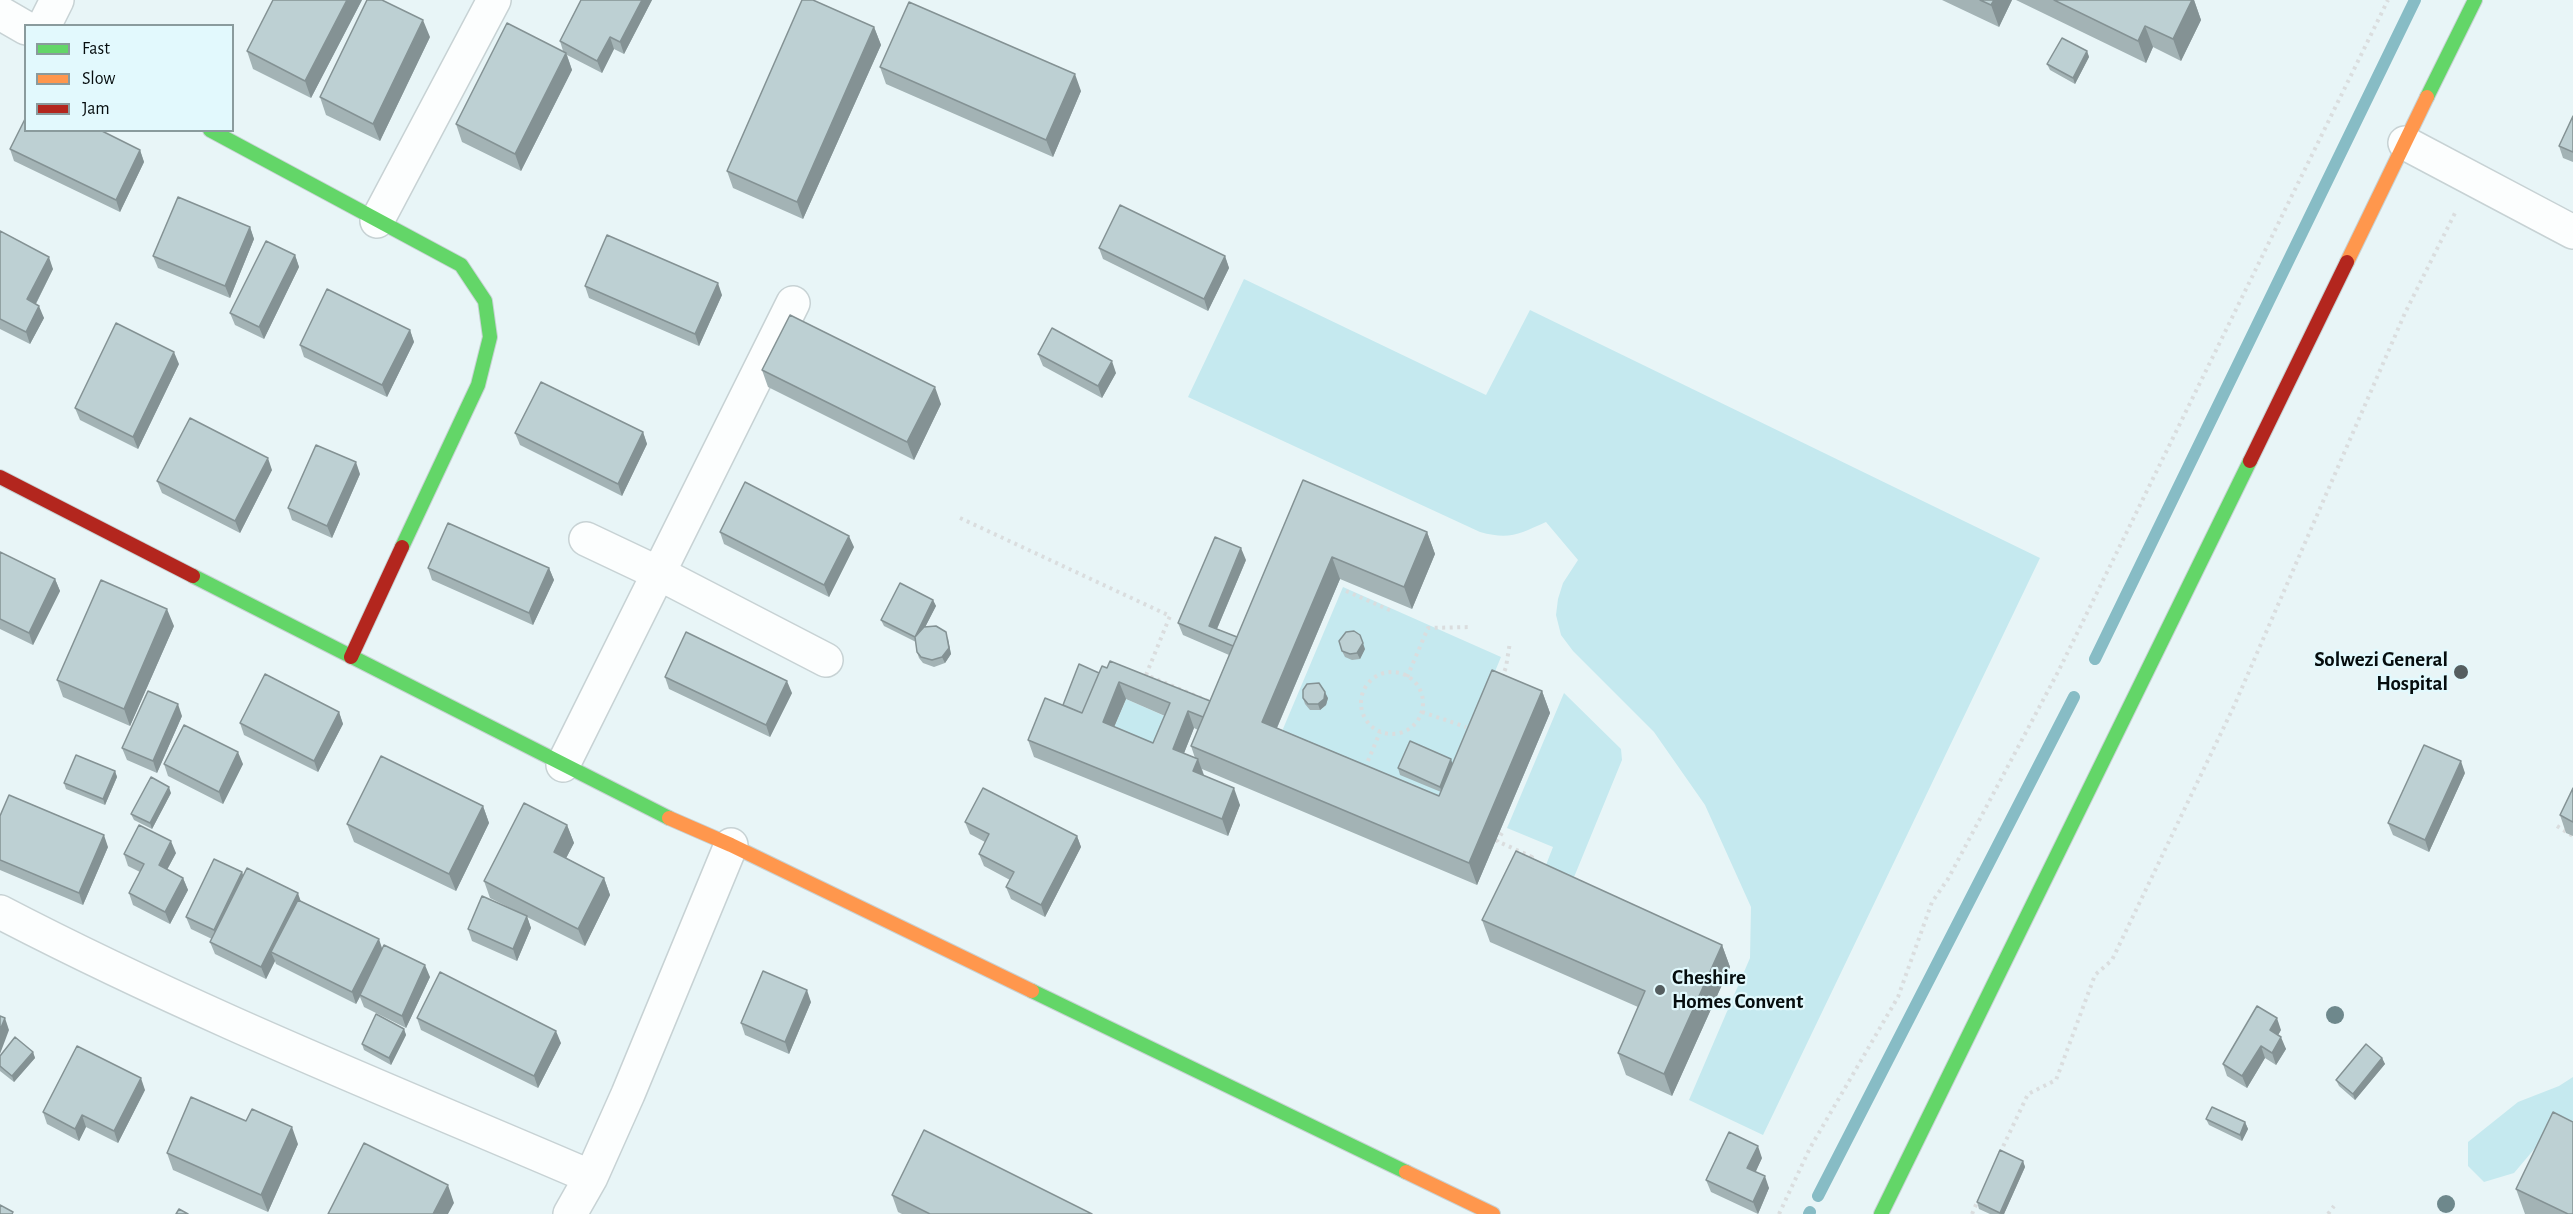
<!DOCTYPE html>
<html>
<head>
<meta charset="utf-8">
<style>
  body { margin:0 }
  #map { position:relative; width:2573px; height:1214px; overflow:hidden; background:#e8f5f7; font-family:"Alegreya Sans",sans-serif }
  canvas { display:block }
  .legend { position:absolute; left:24px; top:24px; width:210px; height:108px; box-sizing:border-box; background:#e2f9fd; border:2px solid #8a9b9d; margin:0; padding:8px 10px; list-style:none; font-size:18px; color:#060d0e }
  .legend li { display:flex; align-items:center; gap:12px; height:30px }
  .legend b { width:30px; border:2px solid #8a9b9d }
</style>
</head>
<body>
<div id="map">
<canvas width="2573" height="1214"></canvas>
<ul class="legend">
<li><b style="height:8px;background:#63d668"></b>Fast</li>
<li><b style="height:8px;background:#ff974d"></b>Slow</li>
<li><b style="height:8px;background:#b3261e"></b>Jam</li>
</ul>
</div>
<script>
const ctx = document.querySelector('canvas').getContext('2d');
ctx.lineJoin = 'round';
function fillPath(path, color) {
  ctx.fillStyle = color;
  ctx.fill(path, 'evenodd');
}
function trace(path, color, width, dash) {
  ctx.strokeStyle = color;
  ctx.lineWidth = width;
  ctx.lineCap = dash ? 'butt' : 'round';
  ctx.setLineDash(dash || []);
  ctx.stroke(path);
}
function drawText(font, color, halo, rows, align = 'center') {
  ctx.font = font + ' "Alegreya Sans",sans-serif';
  ctx.lineWidth = 4.5;
  ctx.setLineDash([]);
  ctx.textBaseline = 'middle';
  ctx.strokeStyle = halo;
  ctx.fillStyle = color;
  for (const [text, x, y, turn = 0] of rows) {
    ctx.save();
    ctx.translate(x, y);
    ctx.rotate((+turn || 0) * Math.PI / 180);
    ctx.textAlign = isNaN(turn) ? turn : align;
    if (halo) ctx.strokeText(text, 0, 0);
    ctx.fillText(text, 0, 0);
    ctx.restore();
  }
}
fillPath(new Path2D(`
  M1244,279L1486,395L1530,310L2040,558L1763,1135L1689,1100L1750,958L1751,907L1705,805L1654,732L1573,651L1561,635L1556,615L1558,599L1563,583L1578,560L1546,522C1519,534 1510,540 1480,532L1188,397Z
  M1343,587L1501,657L1440,804L1280,736Z
  M1564,693L1621,749L1622,760L1572,882L1544,870L1553,847L1507,828Z
  M1126,699L1176,721L1159,760L1109,739Z
  M2573,1077V1137L2536,1147L2514,1173L2484,1182L2468,1166V1142L2518,1102L2559,1086Z`), '#c5e9ef');
trace(new Path2D(`
  M2095,659L2415,0
  M1818,1196L2074,697
  M1809,1214L1810,1212`), '#87bcc5', 12);
const street = new Path2D(`
  M0,13L26,28
  M44,26L57,0
  M2405,143L2573,232
  M377,221L494,0
  M586,539L660,574L826,660
  M563,765L793,303
  M0,912C192,1012 393,1092 591,1177
  M570,1214L591,1177L628,1094L731,845`);
const fast = new Path2D(`
  M2427,97L2475,0
  M210,130L461,265L485,301L490,337L478,385L402,547
  M193,576L669,818
  M1032,991L1406,1172
  M1881,1214L2250,461`);
const slow = new Path2D(`
  M2347,262L2427,97
  M669,818L731,845L1032,991
  M1406,1172L1493,1214`);
const jam = new Path2D(`
  M2250,461L2347,262
  M0,477L193,576
  M351,657L402,547`);
trace(street, '#c7d2d4', 36);
trace(fast, '#c7d2d4', 16);
trace(slow, '#c7d2d4', 16);
trace(jam, '#c7d2d4', 16);
trace(new Path2D(`
  M960,518L1170,616L1146,675L1213,703
  M1346,591L1394,612
  M1361 703a31 31 0 1 1 62 0a31 31 0 1 1-62 0Z
  M1407,677L1428,628L1471,627
  M1502,678L1506,667L1510,642
  M1422,712L1466,727
  M1365,768L1380,732
  M2557,826L2573,836
  M1502,833L1497,841L1532,857L1529,862
  M2000,1153L2028,1094L2056,1080L2095,975L2112,960L2234,706L2405,313L2456,211
  M1779,1214L1810,1148L1898,997L1932,902L1948,879L2059,670L2388,0
  M1972,1214L1978,1200
  M2328,1214L2334,1206`), '#daddde', 4, [3, 4.5]);
trace(street, '#fcfefe', 33);
trace(fast, '#63d668', 14);
trace(slow, '#ff974d', 14);
trace(jam, '#b3261e', 14);
ctx.fillStyle = '#6e888c';
for (const [x, y] of [
  [2335,1015],
  [2446,1204]
]) {
  ctx.beginPath();
  ctx.arc(x, y, 9, 0, 2 * Math.PI);
  ctx.fill();
}
fillPath(new Path2D(`
  M362,0L311,98L253,69L247,51Z
  M581,0H652L624,54L614,49L602,73L567,55L572,70L521,171L462,142L456,124L563,51L560,41Z
  M1942,0H2012L1999,27Z
  M2016,0H2194L2201,20L2181,61L2153,47L2146,63Z
  M874,27L881,45L803,219L733,188L727,171Z
  M430,37L380,141L326,115L320,97Z
  M2087,51L2089,57L2075,84L2050,70L2047,64Z
  M880,67L1081,91L1053,157L886,84Z
  M2573,116V162L2563,158L2559,146Z
  M10,149L140,150L144,162L120,212L14,161Z
  M250,227L254,239L230,298L158,268L153,256Z
  M0,231L53,269L36,304L44,318L30,344L0,329Z
  M1099,248L1225,256L1229,268L1208,311L1103,259Z
  M295,255L299,267L264,339L235,325L230,313Z
  M585,286L722,295L699,346L589,298Z
  M410,330L414,342L387,397L304,357L300,345Z
  M1038,354L1116,373L1102,398L1043,366Z
  M179,364L138,449L80,420L75,408Z
  M762,370L941,404L914,460L768,387Z
  M643,432L647,444L622,496L520,445L515,433Z
  M272,470L240,533L162,493L157,481Z
  M360,474L332,538L292,520L288,508Z
  M1303,480L1427,532L1435,554L1412,609L1340,579L1277,728L1439,796L1441,792L1400,775L1398,768L1453,763L1542,691L1550,713L1477,885L1202,769L1204,775L1240,805L1228,836L1034,757L1028,740L1063,705L1099,673L1210,701L1229,655L1183,635L1178,623L1246,560L1217,629L1237,637ZM1126,699L1165,716L1153,743L1114,727ZM1194,728L1198,730L1191,746L1195,758L1184,753Z
  M720,532L854,547L829,597L724,544Z
  M0,552L55,579L60,591L33,645L0,629Z
  M428,568H549L554,580L533,625L432,580Z
  M933,600L936,606L925,627L948,638L951,654L945,663L934,667L923,663L919,658L917,652L916,642L884,626L881,620Z
  M174,626L130,726L63,697L57,680Z
  M1365,649L1360,659L1352,660L1345,657L1342,651Z
  M665,677L792,693L770,737L669,689Z
  M1303,698H1328L1326,705L1320,710H1310L1305,704Z
  M339,712L343,724L318,772L244,735L240,723Z
  M182,716L157,773L127,760L122,748Z
  M164,764H243L223,804L168,776Z
  M115,771L117,777L105,805L66,789L64,783Z
  M2465,773L2429,852L2393,835L2388,823Z
  M2573,788V836L2566,833L2560,815Z
  M171,793L152,829L134,820L131,814Z
  M483,806L489,823L456,891L354,842L347,824Z
  M0,816L108,847L83,905L0,870Z
  M965,822L1077,836L1081,847L1045,917L1011,899L1006,887L1010,880L984,866L979,854L985,842L970,834Z
  M567,825L574,843L566,858L604,878L610,895L585,946L527,917L531,928L517,961L472,941L468,929L518,912L490,898L484,881Z
  M176,853L167,870L183,878L188,890L170,924L133,905L129,893L140,872L128,866L124,854Z
  M242,872L243,876L301,901L430,977L406,1028L364,1007L360,997L356,1004L276,964L275,961L266,979L215,954L210,942L212,939L191,929L186,917Z
  M1482,920L1722,945L1730,967L1672,1096L1626,1075L1618,1053L1638,1007L1490,942Z
  M811,1002L789,1054L745,1035L741,1023Z
  M417,1018L561,1043L538,1088L421,1030Z
  M404,1029L406,1035L391,1065L364,1050L362,1044Z
  M2281,1030L2278,1035L2286,1049L2276,1065L2265,1058L2247,1088L2227,1076L2223,1064Z
  M33,1052L35,1058L14,1082L0,1071V1056Z
  M2382,1058L2385,1064L2355,1100L2339,1086L2336,1080Z
  M145,1090L118,1143L86,1127L79,1141L47,1124L43,1112Z
  M2206,1119L2245,1122L2248,1129L2242,1141L2209,1125Z
  M298,1144L268,1212L173,1170L167,1153Z
  M1762,1158L1755,1172L1769,1188L1758,1214L1711,1192L1706,1180Z
  M2023,1161L2025,1167L2004,1214H1990L1979,1209L1977,1202Z
  M2516,1189L2573,1214H2525Z
  M892,1195L1092,1214H902L898,1212Z`), '#a3b3b5');
fillPath(new Path2D(`
  M347,0H362L311,98L305,81Z
  M642,0H652L624,54L620,42Z
  M1994,0H2012L1999,27L1991,5Z
  M2192,0H2194L2201,20L2181,61L2173,39Z
  M423,20L430,37L380,141L373,124Z
  M2145,26L2153,47L2146,63L2138,41Z
  M874,27L881,45L803,219L797,202Z
  M610,37L614,49L602,73L597,61Z
  M2087,51L2089,57L2075,84L2073,78Z
  M566,53L572,70L521,171L515,154Z
  M1075,74L1081,91L1053,157L1046,140Z
  M140,150L144,162L120,212L116,200Z
  M250,227L254,239L230,298L225,286Z
  M295,255L299,267L264,339L259,327Z
  M1225,256L1229,268L1208,311L1204,299Z
  M49,257L53,269L32,311L27,299Z
  M718,283L722,295L699,346L695,334Z
  M39,306L44,318L30,344L26,332Z
  M410,330L414,342L387,397L382,385Z
  M174,352L179,364L138,449L133,437Z
  M1112,361L1116,373L1102,398L1098,386Z
  M935,387L941,404L914,460L907,442Z
  M643,432L647,444L622,496L618,484Z
  M268,458L272,470L240,533L235,521Z
  M356,462L360,474L332,538L327,526Z
  M1427,532L1435,554L1412,609L1404,587Z
  M849,536L854,547L829,597L824,585Z
  M1241,548L1246,560L1213,638L1209,626Z
  M1332,557L1340,579L1270,744L1262,722Z
  M549,568L554,580L533,625L529,613Z
  M55,579L60,591L33,645L29,633Z
  M933,600L936,606L917,643L915,637Z
  M167,609L174,626L130,726L124,709Z
  M946,632L951,654L945,663L942,657Z
  M1363,643L1365,649L1360,659L1357,653Z
  M787,681L792,693L770,737L766,725Z
  M1119,682L1126,699L1109,739L1103,722Z
  M1542,691L1550,713L1477,885L1469,863Z
  M1325,692L1328,698L1326,705L1320,710L1318,704Z
  M178,704L182,716L157,773L153,761Z
  M1188,711L1194,728L1179,766L1173,749Z
  M339,712L343,724L318,772L314,761Z
  M238,752L243,764L223,804L219,792Z
  M1198,759L1204,776L1193,771Z
  M1451,759L1453,765L1442,793L1440,787Z
  M2461,761L2465,773L2429,852L2425,840Z
  M115,771L117,777L105,805L103,799Z
  M169,787L171,793L152,829L150,823Z
  M1234,788L1240,805L1228,836L1222,819Z
  M483,806L489,823L456,891L449,874Z
  M567,825L574,843L560,870L554,852Z
  M104,835L108,847L83,905L79,893Z
  M1077,836L1081,847L1045,917L1041,905Z
  M171,841L176,853L163,877L159,865Z
  M242,872L246,884L218,942L214,930Z
  M183,878L188,890L170,924L165,912Z
  M604,878L610,895L585,946L578,929Z
  M298,893L302,905L271,952L275,961L266,979L261,967Z
  M527,916L531,928L517,961L513,949Z
  M379,939L383,951L356,1004L352,992Z
  M1722,945L1730,967L1672,1096L1664,1074Z
  M425,965L430,977L406,1028L402,1016Z
  M807,990L811,1002L789,1054L785,1042Z
  M5,1018L9,1030L0,1054V1030Z
  M2277,1018L2281,1030L2274,1042L2270,1030Z
  M404,1029L406,1035L391,1065L389,1058Z
  M556,1031L561,1043L538,1088L534,1076Z
  M2281,1037L2286,1049L2276,1065L2272,1053Z
  M2261,1046L2265,1058L2247,1088L2242,1076Z
  M33,1052L35,1058L14,1082L12,1076Z
  M2382,1058L2385,1064L2355,1100L2353,1094Z
  M141,1078L145,1090L118,1143L114,1131Z
  M82,1115L86,1127L79,1141L75,1129Z
  M2245,1122L2248,1129L2242,1141L2240,1135Z
  M292,1127L298,1144L268,1212L261,1195Z
  M1758,1146L1762,1158L1752,1180L1747,1168Z
  M2023,1161L2025,1167L2004,1214H2000Z
  M1765,1176L1769,1188L1758,1214L1753,1202Z
  M448,1185L454,1203L448,1214H433Z`), '#849294');
const building = new Path2D(`
  M273,0H347L305,81L247,51Z
  M367,0H382L423,20L373,124L320,97Z
  M581,0H642L620,42L610,37L597,61L560,41Z
  M802,0H813L874,27L797,202L727,171Z
  M1980,0H1994L1991,5Z
  M2054,0H2192L2173,39L2145,26L2138,41Z
  M909,2L1075,74L1046,140L880,67Z
  M507,23L566,53L515,154L456,124Z
  M2062,38L2087,51L2073,78L2047,64Z
  M2573,116V152L2559,146Z
  M26,117V130H100L140,150L116,200L10,149Z
  M178,197L250,227L225,286L153,256Z
  M1120,205L1225,256L1204,299L1099,248Z
  M0,231L49,257L27,299L39,306L26,332L0,319Z
  M607,235L718,283L695,334L585,286Z
  M266,241L295,255L259,327L230,313Z
  M327,289L410,330L382,385L300,345Z
  M790,315L935,387L907,442L762,370Z
  M116,323L174,352L133,437L75,408Z
  M1052,328L1112,361L1098,386L1038,354Z
  M541,382L643,432L618,484L515,433Z
  M190,418L268,458L235,521L157,481Z
  M316,445L356,462L327,526L288,508Z
  M1303,480L1427,532L1404,587L1332,557L1262,722L1439,796L1492,670L1542,691L1469,863L1191,746Z
  M745,482L849,536L824,585L720,532Z
  M448,523L549,568L529,613L428,568Z
  M1215,537L1241,548L1209,626L1237,637L1233,646L1178,623Z
  M0,552L55,579L29,633L0,619Z
  M101,580L167,609L124,709L57,680Z
  M900,583L933,600L915,637L881,620Z
  M936,626L946,632L949,648L942,657L932,660L921,657L917,652L915,637L924,627Z
  M1354,631L1360,635L1363,643L1357,653L1350,654L1342,651L1339,641L1346,632Z
  M686,632L787,681L766,725L665,677Z
  M1110,661L1210,701L1203,717L1188,711L1173,749L1198,759L1193,771L1234,788L1222,819L1028,740L1045,698L1082,713L1102,666L1107,668ZM1119,682L1170,703L1153,743L1103,722Z
  M1079,664L1099,673L1082,713L1063,705Z
  M265,674L339,712L314,761L240,723Z
  M1319,683L1325,692L1324,699L1318,704H1308L1303,698V690L1307,684Z
  M148,691L178,704L153,761L122,748Z
  M184,725L238,752L219,792L164,764Z
  M1410,741L1451,759L1440,787L1398,768Z
  M2424,745L2461,761L2425,840L2388,823Z
  M76,755L115,771L103,799L64,783Z
  M381,756L483,806L449,874L347,824Z
  M151,777L169,787L150,823L131,814Z
  M983,788L1077,836L1041,905L1006,887L1014,872L979,854L989,834L965,822Z
  M2573,788V822L2560,815Z
  M9,795L104,835L79,893L0,860V816Z
  M524,803L567,825L554,852L604,878L578,929L484,881Z
  M139,825L171,841L159,865L183,878L165,912L129,893L144,864L124,854Z
  M1516,851L1722,945L1664,1074L1618,1053L1645,991L1482,920Z
  M214,859L242,872L214,930L186,917Z
  M247,868L298,893L261,967L210,942Z
  M482,896L527,916L513,949L468,929Z
  M298,900L379,939L352,992L271,952Z
  M384,945L425,965L402,1016L360,995Z
  M763,971L807,990L785,1042L741,1023Z
  M440,972L556,1031L534,1076L417,1018Z
  M2257,1006L2277,1018L2270,1030L2281,1037L2272,1053L2261,1046L2242,1076L2223,1064Z
  M376,1014L404,1029L389,1058L362,1044Z
  M0,1016L5,1018L0,1030Z
  M15,1037L33,1052L12,1076L0,1066V1056Z
  M2366,1044L2382,1058L2353,1094L2336,1080Z
  M77,1046L141,1078L114,1131L82,1115L75,1129L43,1112Z
  M191,1097L246,1121L252,1109L292,1127L261,1195L167,1153Z
  M2212,1107L2245,1122L2240,1135L2206,1119Z
  M2553,1112L2573,1122V1214H2568L2516,1189Z
  M924,1130L1092,1214H930L892,1195Z
  M1729,1132L1758,1146L1747,1168L1765,1176L1753,1202L1706,1180Z
  M364,1143L448,1185L433,1214H328Z
  M2000,1150L2023,1161L2000,1213L1977,1202Z
  M0,1205L13,1212L12,1214H0Z
  M179,1209L188,1214H176Z`);
fillPath(building, '#bdd0d3');
trace(building, '#849294', 1.5);
for (const [x, y, r, color] of [
  [2461,672,8,"#555e60"],
  [1660,990,6,"#555e60"]
]) {
  const dot = new Path2D();
  dot.arc(x, y, r, 0, 2 * Math.PI);
  ctx.fillStyle = color;
  ctx.fill(dot);
  trace(dot, '#e2f9fd', 2);
}
drawText('bold 21px', '#060d0e', '#e2f9fd', [
  ["Solwezi General",2448,660],
  ["Hospital",2448,684],
  ["Cheshire",1672,978,"left"],
  ["Homes Convent",1672,1002,"left"]
], 'right');
</script>
</body>
</html>
